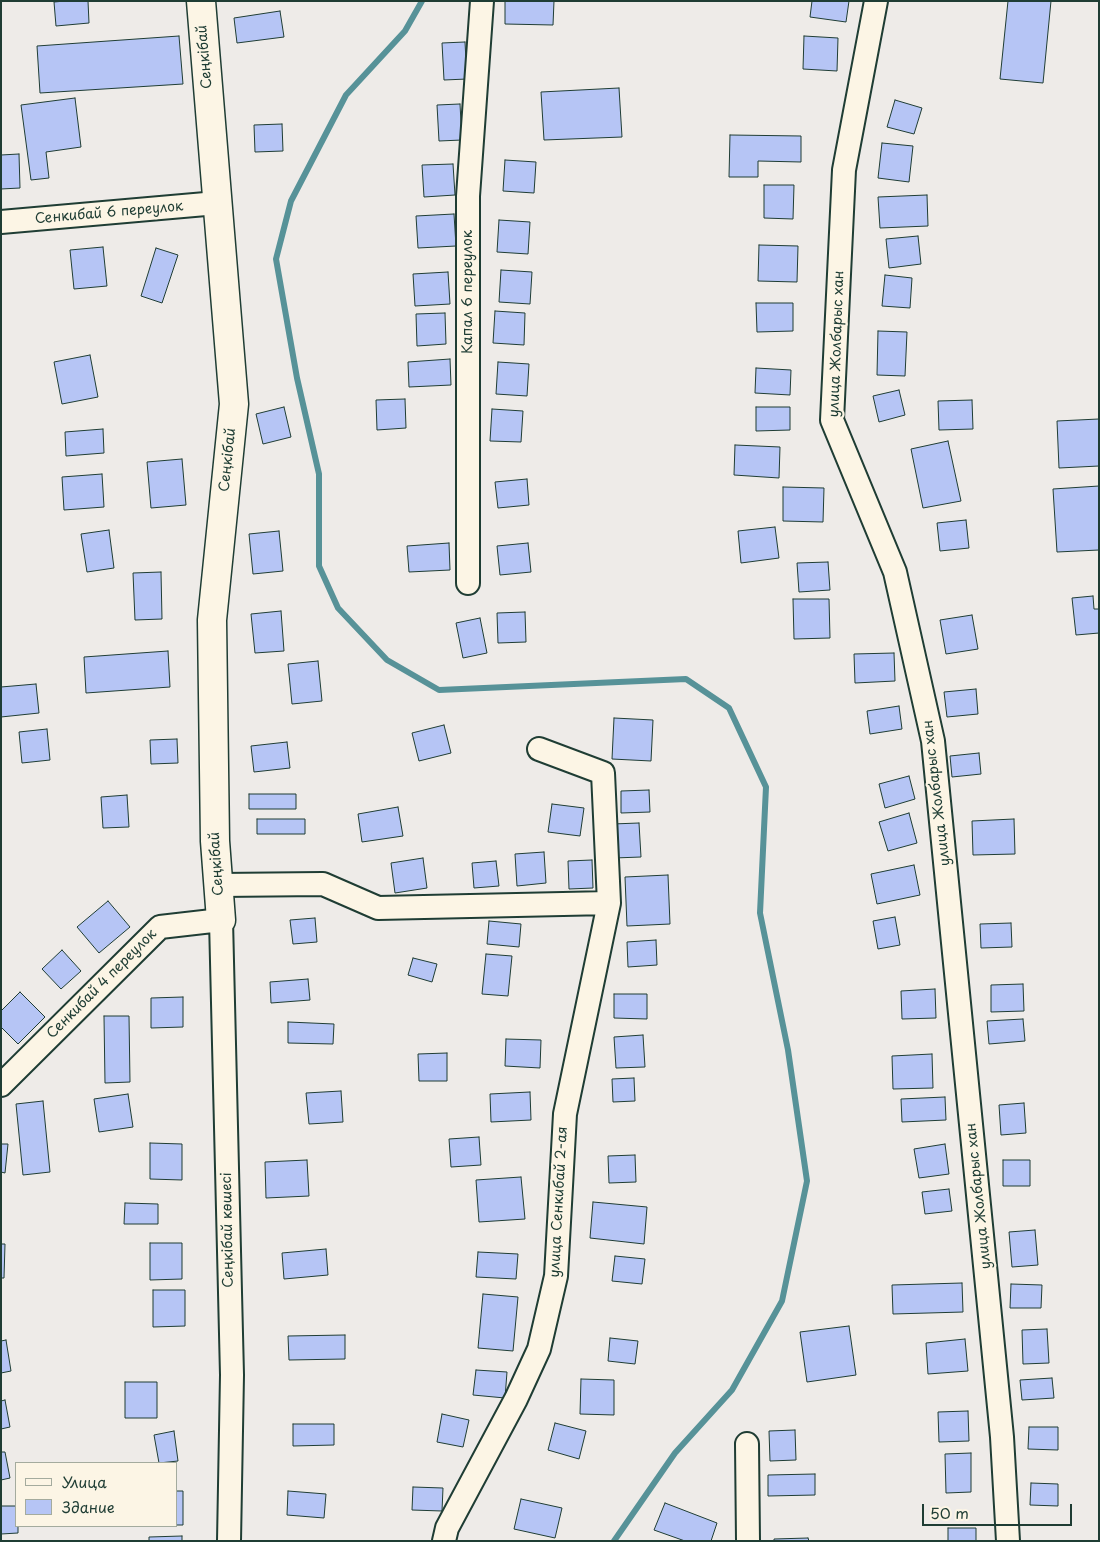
<!DOCTYPE html>
<meta charset="utf-8">
<style>
body{margin:0}
#map{position:relative;width:1100px;height:1542px;overflow:hidden;background:#eeebe8;font-family:"Playpen Sans",sans-serif}
canvas{display:block}
.frame{position:absolute;inset:0;border:2px solid #1f3d34;pointer-events:none}
.legend{position:absolute;left:15px;top:1462px;width:162px;height:65px;box-sizing:border-box;background:#fcf5e5;border:1px solid #a4ab9e;margin:0;padding:6px 9px;list-style:none;font-size:15px;color:#1f3d34}
.legend li{display:flex;align-items:center;gap:10px;height:25px}
.legend b{width:25px;border:1px solid #a4ab9e}
.scale{position:absolute;left:922px;top:1504px;width:150px;height:22px;box-sizing:border-box;border:2px solid #1f3d34;border-top:0;padding-left:6px;font-size:15px;line-height:18px;white-space:nowrap;color:#1f3d34;-webkit-text-stroke:4px #fcf5e5;paint-order:stroke}
</style>
<div id="map">
<canvas width="1100" height="1542"></canvas>
<div class="frame"></div>
<ul class="legend">
<li><b style="height:6px;background:#fcf5e5"></b>Улица</li>
<li><b style="height:14px;background:#b6c5f5"></b>Здание</li>
</ul>
<div class="scale">50 m</div>
</div>
<script>
const context = document.querySelector('canvas').getContext('2d');
context.lineJoin = 'round';
const shape = rows => new Path2D(rows.map(r => 'M' + r).join(''));
function trace(path, color, width, dash) { context.strokeStyle = color; context.lineWidth = width; context.lineCap = dash ? 'butt' : 'round'; context.setLineDash(dash || []); context.stroke(path); }
function fill(path, color) { context.fillStyle = color; context.fill(path, 'evenodd'); }
function label(font, color, halo, rows, align = 'center') {
  context.font = font + ' "Playpen Sans",sans-serif'; context.lineWidth = 4.5; context.setLineDash([]); context.textBaseline = 'middle'; context.strokeStyle = halo; context.fillStyle = color; for (const [text, x, y, turn = 0] of rows) {
    context.save(); context.translate(x, y); context.rotate((+turn || 0) * Math.PI / 180); context.textAlign = isNaN(turn) ? turn : align; if (halo) context.strokeText(text, 0, 0); context.fillText(text, 0, 0); context.restore();
  }
}
trace(shape([
 [422,1,405,31,346,95,291,201,276,259,297,378,319,474,319,566,338,608,387,660,439,690,686,679,729,708,766,787,760,913,788,1050,807,1181,782,1301,732,1390,675,1453,614,1541]
]), '#579298', 6);
const building = shape([
 [65,1,88,1,89,23,56,26,54,2,65,1],
 [505,1,554,1,553,25,505,24,505,1],
 [812,1,849,1,846,22,810,17,812,1],
 [1008,1,1051,1,1043,83,1000,79,1008,1],
 [280,11,284,37,237,43,234,18,280,11],
 [179,36,183,84,40,93,37,46,179,36],
 [804,36,838,38,837,71,803,69,804,36],
 [465,42,467,79,444,80,442,43,465,42],
 [619,88,622,137,544,140,541,92,619,88],
 [75,98,81,147,46,152,49,178,31,180,21,105,75,98],
 [895,100,922,108,914,134,887,127,895,100],
 [460,104,462,140,439,141,437,105,460,104],
 [282,124,283,151,255,152,254,125,282,124],
 [730,135,801,136,801,162,758,161,758,177,729,177,730,135],
 [882,143,913,146,909,182,878,178,882,143],
 [19,154,20,188,1,189,1,155,19,154],
 [505,160,536,162,534,193,503,191,505,160],
 [453,164,455,195,424,197,422,165,453,164],
 [764,185,794,185,793,219,764,218,764,185],
 [927,195,928,226,880,228,878,197,927,195],
 [454,214,456,246,418,248,416,216,454,214],
 [499,220,530,222,528,254,497,252,499,220],
 [918,236,921,264,889,268,886,239,918,236],
 [759,245,798,246,797,282,758,281,759,245],
 [103,247,107,286,74,289,70,250,103,247],
 [156,248,178,255,162,303,141,296,156,248],
 [501,270,532,272,530,304,499,302,501,270],
 [448,272,450,304,415,306,413,274,448,272],
 [885,275,912,278,910,308,882,306,885,275],
 [756,303,793,303,793,331,757,332,756,303],
 [495,311,525,313,524,345,493,343,495,311],
 [445,313,446,344,417,346,416,314,445,313],
 [878,331,907,332,905,376,877,375,878,331],
 [90,355,98,397,62,404,54,362,90,355],
 [450,359,451,385,409,387,408,362,450,359],
 [498,362,529,364,527,396,496,394,498,362],
 [756,368,791,370,790,395,755,393,756,368],
 [899,390,905,415,879,422,873,396,899,390],
 [405,399,406,428,377,430,376,400,405,399],
 [972,400,973,429,939,430,938,401,972,400],
 [284,407,291,437,263,444,256,414,284,407],
 [756,407,790,407,790,430,756,431,756,407],
 [492,409,523,411,521,442,490,441,492,409],
 [1099,419,1099,466,1059,468,1057,421,1099,419],
 [103,429,104,453,66,456,65,432,103,429],
 [948,441,961,501,923,508,911,449,948,441],
 [735,445,780,447,779,478,734,475,735,445],
 [182,459,186,505,151,508,147,462,182,459],
 [102,474,104,507,64,510,62,477,102,474],
 [527,479,529,505,498,508,495,482,527,479],
 [1099,486,1099,550,1057,552,1053,489,1099,486],
 [783,487,824,488,823,522,783,521,783,487],
 [966,520,969,548,940,551,937,523,966,520],
 [775,527,779,558,741,563,738,531,775,527],
 [109,530,114,568,87,572,81,534,109,530],
 [279,531,283,571,253,574,249,534,279,531],
 [449,543,450,570,409,572,407,546,449,543],
 [528,543,531,572,500,575,497,546,528,543],
 [828,562,830,590,799,592,797,563,828,562],
 [161,572,162,619,135,620,133,573,161,572],
 [1093,596,1094,609,1099,609,1099,633,1076,635,1072,598,1093,596],
 [793,599,829,599,830,638,794,639,793,599],
 [281,611,284,651,255,653,251,614,281,611],
 [525,612,526,642,498,643,497,613,525,612],
 [972,615,978,649,946,654,940,620,972,615],
 [480,618,487,653,463,658,456,623,480,618],
 [168,651,170,687,86,693,84,657,168,651],
 [894,653,895,681,855,683,854,654,894,653],
 [318,661,322,701,292,704,288,664,318,661],
 [36,684,39,713,1,717,1,687,36,684],
 [976,689,978,714,947,717,944,692,976,689],
 [899,706,902,729,870,734,867,711,899,706],
 [614,718,653,720,651,761,612,759,614,718],
 [444,725,451,753,419,761,412,733,444,725],
 [47,729,50,760,22,763,19,732,47,729],
 [177,739,178,763,151,764,150,740,177,739],
 [287,742,290,768,254,772,251,746,287,742],
 [979,753,981,774,952,777,950,756,979,753],
 [909,776,915,799,885,808,879,784,909,776],
 [649,790,650,812,621,813,621,791,649,790],
 [249,794,296,794,296,809,249,809,249,794],
 [127,795,129,827,103,828,101,797,127,795],
 [552,804,584,808,580,836,548,832,552,804],
 [398,807,403,836,362,842,358,814,398,807],
 [909,813,917,843,888,851,879,822,909,813],
 [257,819,305,819,305,834,257,834,257,819],
 [1014,819,1015,854,973,855,972,821,1014,819],
 [639,823,641,857,614,858,612,824,639,823],
 [544,852,546,883,517,886,515,854,544,852],
 [423,858,427,888,395,893,391,863,423,858],
 [592,860,593,888,569,889,568,861,592,860],
 [496,861,499,886,474,888,472,863,496,861],
 [914,865,920,895,877,904,871,874,914,865],
 [668,875,670,924,627,926,625,877,668,875],
 [108,901,130,927,99,953,77,927,108,901],
 [895,917,900,945,878,949,873,921,895,917],
 [315,918,317,942,293,944,290,920,315,918],
 [489,921,521,924,519,947,487,944,489,921],
 [1011,923,1012,947,981,948,980,924,1011,923],
 [656,940,657,965,628,967,627,942,656,940],
 [62,950,81,971,61,989,42,969,62,950],
 [486,954,512,956,508,996,482,994,486,954],
 [413,958,437,964,432,982,408,975,413,958],
 [308,979,310,1000,271,1003,270,982,308,979],
 [1023,984,1024,1011,991,1012,991,985,1023,984],
 [935,989,936,1018,902,1019,901,991,935,989],
 [20,992,45,1017,18,1044,1,1027,1,1011,20,992],
 [614,994,647,994,647,1019,614,1018,614,994],
 [183,997,183,1027,151,1028,151,998,183,997],
 [104,1016,129,1016,130,1082,105,1083,104,1016],
 [1023,1019,1025,1041,989,1044,987,1021,1023,1019],
 [288,1022,334,1024,333,1044,288,1043,288,1022],
 [643,1035,645,1067,616,1068,614,1037,643,1035],
 [506,1039,541,1040,540,1068,505,1066,506,1039],
 [447,1053,447,1081,419,1081,418,1054,447,1053],
 [932,1054,933,1088,893,1089,892,1056,932,1054],
 [634,1078,635,1101,613,1102,612,1079,634,1078],
 [341,1091,343,1122,309,1124,306,1093,341,1091],
 [530,1092,531,1120,491,1122,490,1094,530,1092],
 [128,1094,133,1127,99,1132,94,1099,128,1094],
 [945,1097,946,1120,902,1122,901,1099,945,1097],
 [43,1101,50,1172,23,1175,16,1104,43,1101],
 [1024,1103,1026,1133,1001,1135,999,1105,1024,1103],
 [479,1137,481,1165,451,1167,449,1139,479,1137],
 [150,1143,182,1144,182,1180,150,1179,150,1143],
 [1,1144,8,1144,5,1173,1,1172,1,1144],
 [945,1144,949,1174,919,1178,914,1149,945,1144],
 [635,1155,636,1182,609,1183,608,1156,635,1155],
 [307,1160,309,1196,266,1198,265,1162,307,1160],
 [1003,1160,1030,1160,1030,1186,1003,1186,1003,1160],
 [521,1177,525,1219,479,1222,476,1180,521,1177],
 [949,1189,952,1211,925,1214,922,1192,949,1189],
 [593,1202,647,1207,644,1244,590,1238,593,1202],
 [125,1203,158,1204,158,1224,124,1224,125,1203],
 [1035,1230,1038,1265,1012,1267,1009,1232,1035,1230],
 [150,1243,182,1243,182,1279,150,1280,150,1243],
 [1,1244,5,1244,4,1278,1,1278,1,1244],
 [326,1249,328,1275,284,1279,282,1253,326,1249],
 [478,1252,518,1254,516,1279,476,1277,478,1252],
 [615,1256,645,1259,642,1284,612,1281,615,1256],
 [962,1283,963,1312,893,1314,892,1285,962,1283],
 [1011,1284,1042,1285,1041,1308,1010,1308,1011,1284],
 [153,1290,185,1290,185,1326,153,1327,153,1290],
 [483,1294,518,1297,513,1351,478,1348,483,1294],
 [849,1326,856,1375,807,1382,800,1332,849,1326],
 [1047,1329,1049,1363,1023,1364,1022,1330,1047,1329],
 [345,1335,345,1359,289,1360,288,1336,345,1335],
 [610,1338,638,1341,635,1364,608,1361,610,1338],
 [965,1339,968,1371,928,1374,926,1343,965,1339],
 [6,1340,11,1371,1,1373,1,1341,6,1340],
 [476,1370,507,1372,505,1398,473,1395,476,1370],
 [1052,1378,1054,1398,1022,1400,1020,1380,1052,1378],
 [581,1379,614,1380,614,1415,580,1414,581,1379],
 [125,1382,157,1382,157,1418,125,1418,125,1382],
 [5,1400,10,1427,1,1429,1,1401,5,1400],
 [968,1411,969,1441,939,1442,938,1412,968,1411],
 [442,1414,469,1420,463,1447,437,1442,442,1414],
 [555,1423,586,1431,579,1459,548,1450,555,1423],
 [293,1424,334,1424,334,1445,293,1446,293,1424],
 [1029,1427,1058,1427,1058,1450,1028,1449,1029,1427],
 [795,1430,796,1460,770,1461,769,1431,795,1430],
 [174,1431,178,1461,159,1463,154,1435,174,1431],
 [1,1452,5,1452,10,1478,1,1480,1,1452],
 [971,1453,971,1492,946,1493,945,1454,971,1453],
 [815,1474,815,1495,768,1496,768,1475,815,1474],
 [1031,1483,1058,1484,1058,1506,1030,1505,1031,1483],
 [413,1487,443,1488,442,1511,412,1510,413,1487],
 [176,1491,183,1491,183,1525,176,1525,176,1491],
 [288,1491,326,1494,324,1518,287,1515,288,1491],
 [521,1499,562,1508,555,1538,514,1529,521,1499],
 [665,1503,717,1523,711,1541,685,1541,654,1530,665,1503],
 [1,1506,16,1506,16,1526,18,1526,18,1533,1,1534,1,1506],
 [948,1528,976,1528,976,1541,948,1541,948,1528],
 [182,1536,182,1541,149,1541,149,1537,182,1536],
 [808,1538,809,1541,774,1541,774,1539,808,1538]
]);
fill(building, '#b6c5f5');
trace(building, '#1f3d34', 1);
const street = shape([
 [876,1,844,170,832,420,895,572,933,741,1002,1437,1008,1541],
 [1,222,217,203],
 [468,583,468,196,482,1],
 [219,885,323,884,378,908,609,903],
 [1,1085,160,927,221,920,232,1375,229,1541],
 [747,1444,748,1541],
 [444,1541,447,1528,516,1399,539,1349,556,1276,565,1114,609,903,603,773,539,749]
]);
const secondary = shape([
 [201,1,234,404,212,620,215,841,221,920]
]);
trace(street, '#1f3d34', 26);
trace(secondary, '#1f3d34', 31);
trace(street, '#fcf5e5', 22);
trace(secondary, '#fcf5e5', 28);
label('14px', '#1f3d34', '#fcf5e5', [
 ["Сеңкібай",205,57,-95],
 ["Сенкибай 6 переулок",109,213,-5],
 ["Капал 6 переулок",468,292,-90],
 ["улица Жолбарыс хан",837,344,-88],
 ["Сеңкібай",228,460,-84],
 ["улица Жолбарыс хан",937,793,-97],
 ["Сеңкібай",217,864,-94],
 ["Сенкибай 4 переулок",102,984,-45],
 ["улица Жолбарыс хан",979,1196,-96],
 ["улица Сенкибай 2-ая",559,1202,-87],
 ["Сеңкібай көшесі",228,1230,-91]
]);
</script>
